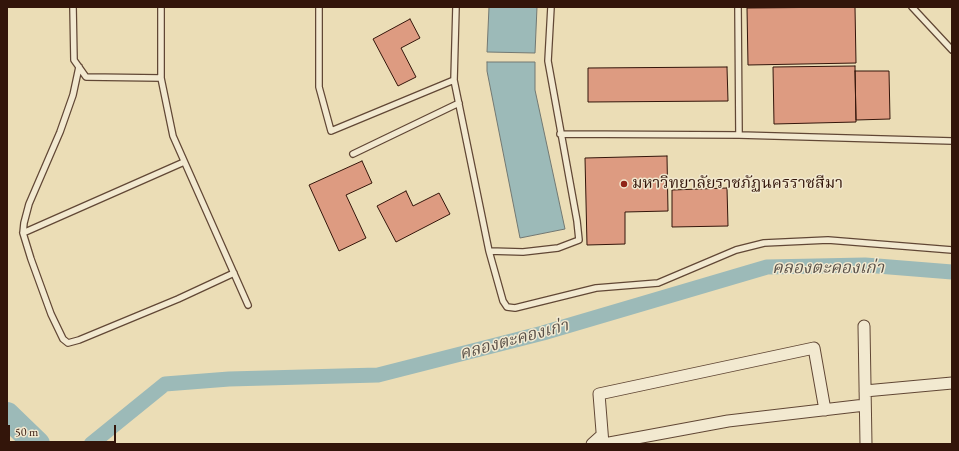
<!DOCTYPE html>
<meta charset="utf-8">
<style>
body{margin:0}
#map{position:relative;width:959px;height:451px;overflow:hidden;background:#ebddb6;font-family:"EB Garamond",serif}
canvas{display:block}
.frame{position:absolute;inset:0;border:8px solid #33150a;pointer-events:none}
.scale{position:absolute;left:8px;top:425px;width:108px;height:18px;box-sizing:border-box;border:2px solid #33150a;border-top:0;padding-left:5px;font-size:12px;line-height:14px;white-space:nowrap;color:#33150a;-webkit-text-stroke:3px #f2e9d0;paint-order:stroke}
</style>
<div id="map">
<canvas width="959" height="451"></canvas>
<div class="frame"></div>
<div class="scale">50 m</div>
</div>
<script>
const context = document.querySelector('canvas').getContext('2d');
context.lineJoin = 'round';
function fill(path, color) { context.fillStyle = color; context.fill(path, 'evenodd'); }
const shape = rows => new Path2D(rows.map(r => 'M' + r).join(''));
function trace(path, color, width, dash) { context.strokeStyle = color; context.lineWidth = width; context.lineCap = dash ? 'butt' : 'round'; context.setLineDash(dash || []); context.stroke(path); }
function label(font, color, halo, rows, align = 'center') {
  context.font = font + ' "EB Garamond","Noto Serif Thai",serif'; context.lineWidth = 3; context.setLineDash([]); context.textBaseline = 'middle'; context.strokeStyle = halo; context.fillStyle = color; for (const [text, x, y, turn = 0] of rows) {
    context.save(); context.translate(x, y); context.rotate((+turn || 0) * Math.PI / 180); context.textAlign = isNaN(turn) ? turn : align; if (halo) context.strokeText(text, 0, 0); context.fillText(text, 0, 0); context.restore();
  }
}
const water = shape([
 [489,7,537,7,535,53,487,52,489,7],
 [487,62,535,62,535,90,565,229,520,238,487,71,487,62]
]);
fill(water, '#9cbab8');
trace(water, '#727872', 1);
trace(shape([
 [91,444,165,384,229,379,378,375,543,333,767,267,865,265,952,272]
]), '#9cbab8', 15);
trace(shape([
 [7,415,37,444]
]), '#9cbab8', 26);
const building = shape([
 [855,7,856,63,748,65,747,8,855,7],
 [410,19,420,38,401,48,416,77,398,86,373,39,410,19],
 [855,66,856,122,774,124,773,67,855,66],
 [727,67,728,101,588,102,588,68,727,67],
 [855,71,889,71,890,119,856,120,855,71],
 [667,156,668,211,625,212,625,244,587,245,585,158,667,156],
 [362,161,372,183,346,195,366,238,339,251,309,185,362,161],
 [727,188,728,226,672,227,672,190,727,188],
 [406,191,413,206,439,193,450,214,396,242,377,206,406,191]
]);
fill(building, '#dd9b81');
trace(building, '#33150a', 1);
const lane = shape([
 [73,7,74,60,86,77,161,78,161,7],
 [319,7,319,87,331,131,454,80],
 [456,7,454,80,489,251,523,252,558,248,579,240,577,221,548,61,551,7],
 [738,7,739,135],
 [912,7,952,50],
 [79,67,73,95,60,132,29,204,24,223,23,233,31,259,51,314,63,339,68,343,79,340,178,299,234,273],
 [161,78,173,136,248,305],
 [560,134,739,135,952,141],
 [353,154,459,103],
 [23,233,184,162],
 [489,251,503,301,507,307,515,308,596,288,658,283,736,250,764,243,828,240,952,250]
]);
const street = shape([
 [864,326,866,444],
 [865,391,952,383],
 [592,444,602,435],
 [603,444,599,394,814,348,825,410],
 [604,444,728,421,865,405]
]);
trace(lane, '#614735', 8);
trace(street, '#614735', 13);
trace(lane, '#f2e9d0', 5.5);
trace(street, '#f2e9d0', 11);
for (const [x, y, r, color] of [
 [624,184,4,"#8f2418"]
]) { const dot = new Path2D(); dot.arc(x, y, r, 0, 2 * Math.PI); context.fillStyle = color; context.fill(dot); trace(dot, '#f2e9d0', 1.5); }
label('16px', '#33150a', '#f2e9d0', [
 ["มหาวิทยาลัยราชภัฏนครราชสีมา",632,184]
], 'left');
label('italic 17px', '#584f47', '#f2e9d0', [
 ["คลองตะคองเก่า",828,268],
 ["คลองตะคองเก่า",514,340,-15]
]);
</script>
